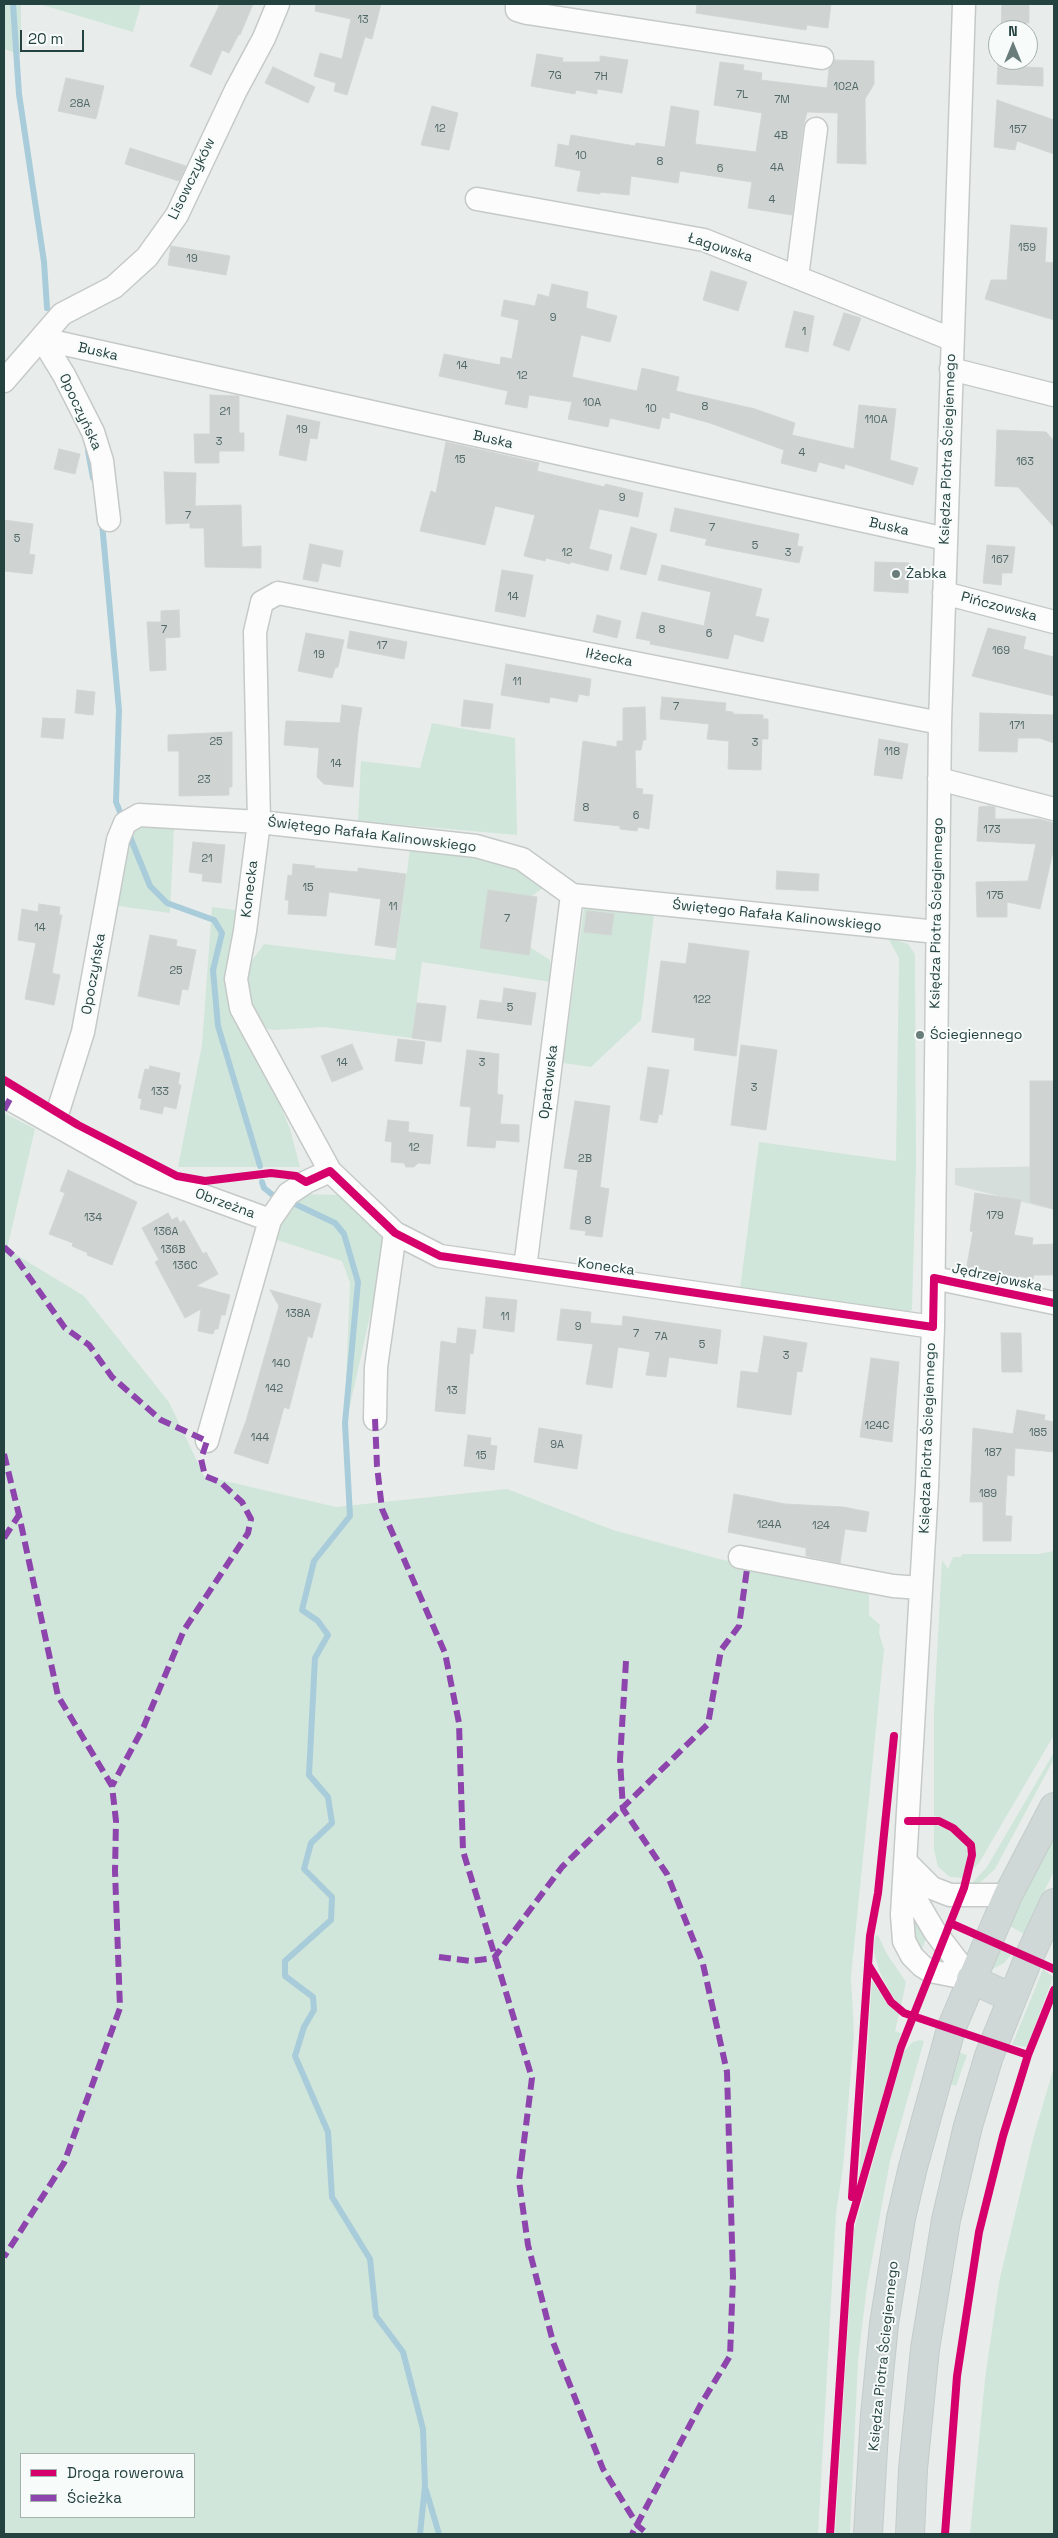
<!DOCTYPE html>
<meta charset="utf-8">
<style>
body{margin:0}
#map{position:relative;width:1058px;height:2538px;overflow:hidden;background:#e8edeb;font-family:"Space Grotesk",sans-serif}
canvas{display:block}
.frame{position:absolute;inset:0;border:5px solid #24423f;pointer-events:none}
.legend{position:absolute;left:20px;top:2453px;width:175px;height:65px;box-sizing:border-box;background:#f7fbfa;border:1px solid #a3b1af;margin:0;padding:6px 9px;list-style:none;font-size:15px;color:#24423f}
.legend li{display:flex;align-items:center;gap:10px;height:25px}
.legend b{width:25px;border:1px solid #a3b1af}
.north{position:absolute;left:988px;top:20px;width:50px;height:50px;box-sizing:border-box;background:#f7fbfa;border:1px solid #a3b1af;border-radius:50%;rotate:0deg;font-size:14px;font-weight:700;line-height:20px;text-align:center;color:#24423f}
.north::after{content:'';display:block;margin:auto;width:18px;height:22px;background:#697e7b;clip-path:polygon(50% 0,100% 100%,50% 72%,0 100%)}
.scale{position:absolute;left:20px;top:30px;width:64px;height:22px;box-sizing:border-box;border:2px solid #24423f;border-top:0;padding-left:6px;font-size:15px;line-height:18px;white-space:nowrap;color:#24423f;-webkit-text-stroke:4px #f7fbfa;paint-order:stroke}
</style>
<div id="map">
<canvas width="1058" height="2538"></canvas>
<div class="frame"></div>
<ul class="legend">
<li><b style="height:6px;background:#d6006c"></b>Droga rowerowa</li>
<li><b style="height:6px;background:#8e44ad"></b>Ścieżka</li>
</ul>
<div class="north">N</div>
<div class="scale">20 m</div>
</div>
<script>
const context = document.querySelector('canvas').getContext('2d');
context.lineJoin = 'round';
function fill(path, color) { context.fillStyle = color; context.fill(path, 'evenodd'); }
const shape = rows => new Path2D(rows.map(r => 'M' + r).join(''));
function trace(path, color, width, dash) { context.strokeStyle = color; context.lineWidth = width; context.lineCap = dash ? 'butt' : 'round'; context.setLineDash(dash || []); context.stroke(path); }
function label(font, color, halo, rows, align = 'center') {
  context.font = font + ' "Space Grotesk",sans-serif'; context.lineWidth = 4; context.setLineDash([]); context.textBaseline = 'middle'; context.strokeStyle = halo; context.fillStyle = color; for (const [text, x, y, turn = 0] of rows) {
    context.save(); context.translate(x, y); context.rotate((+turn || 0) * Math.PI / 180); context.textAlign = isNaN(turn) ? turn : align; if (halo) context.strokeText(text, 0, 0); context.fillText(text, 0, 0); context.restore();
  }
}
fill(shape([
 [1054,1166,1054,1210,955,1185,955,1168]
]), '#d6dedc');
fill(shape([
 [4,4,21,4,21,55,4,49],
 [39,4,141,4,133,32],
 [432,723,515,738,517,835,358,821,361,761,420,768],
 [140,825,174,828,170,913,118,906,122,848],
 [410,849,512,864,543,888,521,904,519,940,550,960,551,982,422,962,412,1038,325,1027,274,1030,258,1027,246,998,245,970,264,944,395,960],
 [212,907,235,910,235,996,290,1129,300,1167,178,1167,202,1045],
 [584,908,654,914,641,1020,591,1067,563,1063],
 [888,938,908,944,915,954,916,1166,912,1310,901,1314,740,1289,759,1142,896,1161,899,958],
 [4,1113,35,1129,7,1249,84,1296,169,1402,204,1476,336,1507,507,1489,613,1530,719,1559,869,1587,869,1615,880,1625,879,1633,884,1649,851,1977,854,2035,843,2167,836,2214,818,2534,4,2534],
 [21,2454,194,2454,194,2517,21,2517],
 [307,1194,339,1195,387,1240,344,1432,350,1283,342,1261,274,1239,287,1205],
 [1054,1551,1054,1735,979,1863,973,1869,976,1856,970,1838,947,1820,934,1816,934,1711,942,1560,948,1569,953,1557,960,1557,963,1554,1038,1554],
 [1054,1752,1054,1759,995,1869,981,1882,969,1886,987,1867],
 [934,1824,952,1832,966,1846,968,1857,963,1878,950,1877,938,1867,934,1850],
 [1054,1832,1054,1871,1024,1934,1008,1925],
 [907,1901,927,1936,922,1949,913,1933],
 [878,1935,887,1954,906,1982,901,2006,891,1995,879,1970,874,1952,875,1936],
 [998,1948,1013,1953,1004,1963,991,1970],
 [1043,1969,1053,1977,1027,2047,1012,2045],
 [872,1980,888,2005,899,2014,895,2031,901,2033,859,2177],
 [920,2040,924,2041,890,2161,867,2286,858,2361,850,2534,835,2534,854,2230,904,2051,913,2042],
 [958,2052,967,2055,956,2086,948,2083],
 [1054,2067,1054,2534,970,2534,985,2379,999,2282,1034,2135]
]), '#d1e6da');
trace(shape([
 [13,4,19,94,44,262,47,308],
 [88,451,93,478],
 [102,523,119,710,116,802,120,812],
 [128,832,150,886,167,903,214,920,222,933,213,970,218,1026,260,1166],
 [262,1182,264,1188,274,1196],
 [293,1203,335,1223,344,1234,358,1282,345,1423,350,1516,314,1561,302,1610,318,1621,328,1635,315,1658,309,1775,328,1797,332,1823,311,1843,304,1869,332,1897,331,1920,285,1961,285,1976,313,1997,314,2010,304,2027,295,2056,328,2132,332,2197,370,2259,376,2316,403,2352,423,2429,425,2486,420,2534],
 [426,2490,439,2534]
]), '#a9ccdb', 6);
const building = shape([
 [220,4,253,4,240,35,239,34,229,53,222,50,211,75,190,66,220,4],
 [316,4,381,4,372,39,365,37,347,95,334,91,336,83,314,76,320,53,342,59,351,19,315,11,316,4],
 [697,4,831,4,828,28,807,25,806,30,696,13,697,4],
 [1002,4,1029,4,1029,23,1025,23,1025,28,1018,30,1001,30,1002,4],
 [537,54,563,58,562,62,600,62,600,56,628,60,622,93,597,89,597,94,576,90,575,94,531,86,537,54],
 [835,60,874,61,874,84,865,99,866,164,837,163,838,113,807,112,803,127,792,215,748,208,752,182,680,171,678,183,631,176,629,195,600,192,600,194,577,191,581,171,555,166,558,144,569,146,571,135,635,146,636,143,665,147,671,106,699,111,695,144,756,152,762,113,714,105,720,62,744,65,743,70,762,73,761,80,827,88,829,69,835,60],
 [998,65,1043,68,1043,86,997,84,998,65],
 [273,67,315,87,308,103,265,83,273,67],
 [66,78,104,86,96,119,58,111,66,78],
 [997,100,1054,120,1054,154,1017,141,1015,150,994,147,997,100],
 [432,106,458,113,449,150,421,145,432,106],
 [130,148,186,166,179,181,125,164,130,148],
 [1011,225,1047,228,1045,262,1054,263,1054,320,985,299,991,280,1007,280,1011,225],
 [171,246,230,256,226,275,168,265,171,246],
 [711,271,747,282,738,311,703,300,711,271],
 [552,284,588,292,586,308,617,316,610,342,581,335,572,377,637,391,642,368,679,377,676,391,755,409,795,423,792,435,854,449,859,405,896,409,890,460,918,468,913,485,845,464,844,469,819,462,816,472,781,463,784,450,710,423,670,412,669,419,662,417,659,429,610,418,608,427,568,419,572,402,529,395,527,408,505,404,508,391,439,376,444,354,500,365,501,357,512,359,519,320,501,316,504,300,535,306,538,294,549,297,552,284],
 [794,311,814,316,808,352,785,347,794,311],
 [844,313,861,318,849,351,833,345,844,313],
 [210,395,239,396,239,433,244,433,244,451,219,451,219,463,195,463,194,434,210,434,210,395],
 [287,415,320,422,317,439,310,438,306,461,279,455,287,415],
 [997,430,1046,432,1054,441,1054,527,1018,487,995,486,997,430],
 [446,442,539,463,537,471,605,487,605,484,643,493,638,517,599,509,589,549,612,555,608,571,571,562,570,564,546,558,545,561,524,556,535,515,495,506,485,545,420,531,431,491,436,493,446,442],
 [59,449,80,454,75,474,54,469,59,449],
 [164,472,196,473,195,506,241,505,242,547,261,546,261,568,205,567,204,528,190,528,190,523,166,524,164,472],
 [675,508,799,534,797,546,803,547,799,563,705,545,707,539,670,531,675,508],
 [4,520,33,524,29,554,35,555,32,574,4,571,4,520],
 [631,527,657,534,646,575,620,569,631,527],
 [310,544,343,551,340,567,322,563,318,582,303,579,310,544],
 [987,545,1015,547,1012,573,1002,573,1001,585,983,583,987,545],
 [875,562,909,563,908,593,874,591,875,562],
 [662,565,762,589,755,616,769,619,763,642,734,634,728,659,650,644,651,641,636,638,642,612,704,626,711,592,658,580,662,565],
 [502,570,533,575,525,617,495,611,502,570],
 [179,610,180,637,165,638,166,670,150,671,147,622,161,622,161,611,179,610],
 [597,615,621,621,617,638,593,632,597,615],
 [988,628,1026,637,1023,649,1054,657,1054,696,972,676,988,628],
 [350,631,407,642,404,659,347,648,350,631],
 [306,633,344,640,338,667,335,668,332,678,298,671,306,633],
 [506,664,591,679,589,696,579,694,577,702,550,697,549,703,501,695,506,664],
 [77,690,95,692,93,715,75,713,77,690],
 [662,697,726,703,725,711,733,712,733,714,763,715,763,719,768,719,768,739,762,739,761,770,728,769,729,741,707,739,709,724,660,719,662,697],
 [464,700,493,704,490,729,461,726,464,700],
 [342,705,362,708,358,731,353,787,324,784,317,777,319,748,284,745,286,721,340,723,342,705],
 [645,707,646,740,643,740,641,750,635,750,636,788,643,789,642,794,653,795,649,829,638,827,637,831,620,829,620,826,574,821,583,741,617,747,617,741,623,741,623,708,645,707],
 [980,713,1054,715,1054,743,1039,738,1018,738,1017,752,979,751,980,713],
 [43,718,65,719,63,739,41,737,43,718],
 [232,732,232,787,229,787,229,795,179,796,179,751,168,751,168,735,232,732],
 [879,739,908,744,902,779,874,775,879,739],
 [990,806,995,807,995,819,1039,819,1054,823,1054,847,1040,909,1007,902,1007,917,977,917,976,882,1028,881,1036,844,977,841,979,807,990,806],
 [193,842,225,845,221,883,202,881,203,874,189,872,193,842],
 [293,864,315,866,314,868,358,872,358,868,406,874,396,948,375,945,381,899,329,892,326,916,288,914,289,900,285,900,288,875,292,876,293,864],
 [777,871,819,874,818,891,776,889,777,871],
 [488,890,537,897,529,955,480,948,488,890],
 [39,904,60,907,59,915,62,915,52,973,60,975,54,1005,25,999,36,943,18,940,22,909,38,912,39,904],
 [587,911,614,914,611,935,584,932,587,911],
 [150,935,177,940,176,946,196,950,188,990,182,989,179,1005,138,996,150,935],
 [689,943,749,951,736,1056,694,1050,695,1038,652,1032,661,961,686,964,689,943],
 [504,988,536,993,531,1025,477,1018,480,1000,502,1003,504,988],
 [417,1003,446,1006,441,1042,412,1038,417,1003],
 [398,1039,425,1042,422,1064,395,1061,398,1039],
 [352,1044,363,1069,332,1082,321,1056,352,1044],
 [741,1045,777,1050,766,1130,731,1125,741,1045],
 [467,1050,499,1054,497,1094,503,1095,500,1124,519,1125,519,1142,496,1140,495,1148,467,1146,471,1107,460,1106,467,1050],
 [150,1066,180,1073,178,1084,181,1085,176,1109,164,1106,162,1114,140,1109,142,1099,138,1098,145,1069,149,1070,150,1066],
 [648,1067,669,1070,662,1115,659,1114,657,1123,640,1120,648,1067],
 [1030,1081,1054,1081,1054,1209,1030,1202,1030,1081],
 [575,1101,610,1106,600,1187,609,1189,602,1237,585,1235,586,1231,570,1229,578,1170,564,1168,575,1101],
 [388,1120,409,1122,408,1132,433,1135,430,1164,418,1163,414,1167,406,1167,404,1163,391,1162,392,1142,385,1141,388,1120],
 [68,1170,137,1202,112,1265,87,1255,88,1253,72,1246,73,1243,49,1234,65,1193,60,1191,68,1170],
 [975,1193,1021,1200,1014,1235,1033,1238,1032,1245,1054,1244,1054,1275,1034,1275,1033,1279,1019,1276,1018,1282,966,1271,973,1232,970,1231,975,1193],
 [168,1213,172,1220,177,1217,180,1223,184,1220,203,1254,206,1252,218,1274,196,1286,230,1295,225,1315,221,1315,218,1329,215,1329,213,1334,198,1331,201,1309,185,1318,155,1262,159,1260,142,1228,168,1213],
 [270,1290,321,1304,312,1338,308,1336,289,1409,284,1407,268,1464,234,1453,246,1421,279,1306,270,1290],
 [486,1297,517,1300,514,1332,483,1328,486,1297],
 [561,1309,591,1312,590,1323,622,1326,623,1316,721,1330,717,1364,669,1357,666,1377,646,1375,650,1352,618,1347,612,1388,586,1384,593,1344,557,1340,561,1309],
 [458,1328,476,1330,473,1354,470,1353,465,1414,435,1411,441,1341,456,1344,458,1328],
 [1001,1333,1021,1333,1022,1372,1002,1372,1001,1333],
 [764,1336,807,1343,802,1372,797,1371,791,1415,737,1407,741,1371,758,1373,764,1336],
 [871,1358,899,1362,892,1442,860,1437,871,1358],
 [1017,1410,1045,1415,1044,1420,1054,1422,1054,1452,1015,1448,1014,1476,1007,1475,1005,1516,1012,1516,1011,1541,983,1541,983,1502,970,1502,973,1428,1013,1434,1017,1410],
 [539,1428,582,1435,577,1469,534,1462,539,1428],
 [468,1435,491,1438,490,1445,497,1446,494,1470,464,1466,468,1435],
 [734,1494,785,1504,843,1507,869,1512,866,1532,845,1529,840,1563,806,1556,806,1548,728,1532,734,1494]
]);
fill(building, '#cfd4d3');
trace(building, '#d1d6d4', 1);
const minor = shape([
 [517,4,517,10,527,13,822,58],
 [964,4,940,723,933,1327,927,1487,902,1915,904,1941,912,1956,922,1966,930,1971,971,1979],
 [477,199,704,240,951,339],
 [797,277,816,129],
 [42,339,946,539],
 [42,339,64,375,93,432,102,461,109,520],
 [951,369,1054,395],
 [4,381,62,314,114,287,147,257,177,215,236,90,264,38,278,4],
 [944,593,1054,622],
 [939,779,1054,809],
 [4,1096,141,1173,270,1220,207,1441],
 [54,1124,83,1032,118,840,125,823,139,815,259,822,476,846,522,859,572,895,937,932],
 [270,1220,288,1194,306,1182,330,1171],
 [525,1268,572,895],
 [934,1278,1054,1303],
 [933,1327,440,1256,395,1233,330,1171,241,1008,236,979,245,931,259,822,255,632,262,602,278,593,940,723],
 [375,1419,376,1367,395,1233],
 [740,1557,893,1586,921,1588],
 [906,1862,932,1888,950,1895,1008,1895],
 [906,1883,935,1932,971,1979]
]);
const major = shape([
 [971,1979,1012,1998],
 [868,2534,875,2415,884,2324,901,2218,913,2167,951,2029,1008,1895,1054,1807],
 [910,2534,913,2469,925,2349,946,2220,968,2126,989,2056,1029,1957,1054,1903]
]);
trace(minor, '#c5cac9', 25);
trace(major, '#c3ccca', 30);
trace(minor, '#fcfcfc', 22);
trace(major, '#cfd7d7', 28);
trace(shape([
 [4,1110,10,1099],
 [4,1247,15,1257,65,1328,89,1345,112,1377,161,1420,207,1441,201,1459,205,1476,220,1482,242,1502,251,1519,248,1533,184,1630,144,1726,112,1786],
 [375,1419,377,1466,382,1509,445,1653,459,1723,463,1851,532,2078,519,2181,528,2245,553,2342,603,2469,638,2526,648,2534],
 [4,1454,19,1515,58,1696,112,1786,116,1821,115,1871,120,2008,64,2163,4,2257],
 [4,1538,19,1515],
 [626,1661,620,1760,623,1809,667,1874,703,1964,727,2072,733,2277,730,2356,701,2404,632,2534],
 [439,1957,471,1961,494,1958,562,1867,708,1724,721,1650,739,1626,747,1569]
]), '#8e44ad', 6, [12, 6]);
trace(shape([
 [4,1080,78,1125,177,1176,205,1181,271,1173,296,1176,306,1182,330,1171,395,1233,440,1256,933,1327,934,1278,1054,1303],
 [950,1923,1054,1969],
 [869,1966,891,2002,904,2013,1028,2055],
 [852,2197,870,1936,878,1893,894,1736],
 [830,2534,850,2224,901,2047,964,1888,972,1855,971,1845,953,1828,939,1821,908,1821],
 [945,2534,957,2376,979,2232,1003,2136,1028,2055,1054,1990]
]), '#d6006c', 8);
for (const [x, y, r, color] of [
 [896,574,5,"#697e7b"],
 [920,1035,5,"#697e7b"]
]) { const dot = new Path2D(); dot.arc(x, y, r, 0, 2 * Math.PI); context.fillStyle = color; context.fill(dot); trace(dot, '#f7fbfa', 2); }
label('11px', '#506765', null, [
 ["13",363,20],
 ["7G",555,76],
 ["7H",601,77],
 ["102A",846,87],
 ["7L",742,95],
 ["7M",782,100],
 ["28A",80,104],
 ["12",440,129],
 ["157",1018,130],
 ["4B",781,136],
 ["10",581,156],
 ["8",660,162],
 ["4A",777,168],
 ["6",720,169],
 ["4",772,200],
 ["159",1027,248],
 ["19",192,259],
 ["9",553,318],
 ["1",804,332],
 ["14",462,366],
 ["12",522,376],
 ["10A",592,403],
 ["8",705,407],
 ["10",651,409],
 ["21",225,412],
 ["110A",876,420],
 ["19",302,430],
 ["3",219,442],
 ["4",802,453],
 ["15",460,460],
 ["163",1025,462],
 ["9",622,498],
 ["7",188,516],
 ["7",712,528],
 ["5",17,539],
 ["5",755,546],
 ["12",567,553],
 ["3",788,553],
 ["167",1000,560],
 ["14",513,597],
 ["7",164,630],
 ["8",662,630],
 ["6",709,634],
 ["17",382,646],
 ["169",1001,651],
 ["19",319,655],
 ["11",517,682],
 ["7",676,707],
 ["171",1017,726],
 ["25",216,742],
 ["3",755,743],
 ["118",892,752],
 ["14",336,764],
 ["23",204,780],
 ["8",586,808],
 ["6",636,816],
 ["173",992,830],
 ["21",207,859],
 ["15",308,888],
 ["175",995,896],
 ["11",393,907],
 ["7",507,919],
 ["14",40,928],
 ["25",176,971],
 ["122",702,1000],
 ["5",510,1008],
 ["14",342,1063],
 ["3",482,1063],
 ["3",754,1088],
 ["133",160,1092],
 ["12",414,1148],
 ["2B",585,1159],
 ["179",995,1216],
 ["134",93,1218],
 ["8",588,1221],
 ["136A",166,1232],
 ["136B",173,1250],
 ["136C",185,1266],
 ["138A",298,1314],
 ["11",505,1317],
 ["9",578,1327],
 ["7",636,1334],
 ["7A",661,1337],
 ["5",702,1345],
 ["3",786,1356],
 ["140",281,1364],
 ["142",274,1389],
 ["13",452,1391],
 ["124C",877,1426],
 ["185",1038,1433],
 ["144",260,1438],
 ["9A",557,1445],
 ["187",993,1453],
 ["15",481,1456],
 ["189",988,1494],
 ["124A",769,1525],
 ["124",821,1526]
]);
label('14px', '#24423f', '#f7fbfa', [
 ["Lisowczyków",192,179,-64],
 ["Łagowska",720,248,18],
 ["Buska",98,352,13],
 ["Opoczyńska",80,412,65],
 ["Buska",493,440,13],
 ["Księdza Piotra Ściegiennego",948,449,-88],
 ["Buska",889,527,13],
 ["Pińczowska",999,607,15],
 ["Iłżecka",609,658,11],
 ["Świętego Rafała Kalinowskiego",372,835,7],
 ["Konecka",250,889,-83],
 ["Księdza Piotra Ściegiennego",937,913,-89],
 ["Świętego Rafała Kalinowskiego",777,916,6],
 ["Opoczyńska",94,974,-80],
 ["Opatowska",549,1082,-83],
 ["Obrzeżna",225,1204,20],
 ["Konecka",606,1267,8],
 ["Jędrzejowska",997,1278,12],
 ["Księdza Piotra Ściegiennego",928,1438,-88],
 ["Księdza Piotra Ściegiennego",884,2356,-84]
]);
label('14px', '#24423f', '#f7fbfa', [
 ["Żabka",906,574],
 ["Ściegiennego",930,1035]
], 'left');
</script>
